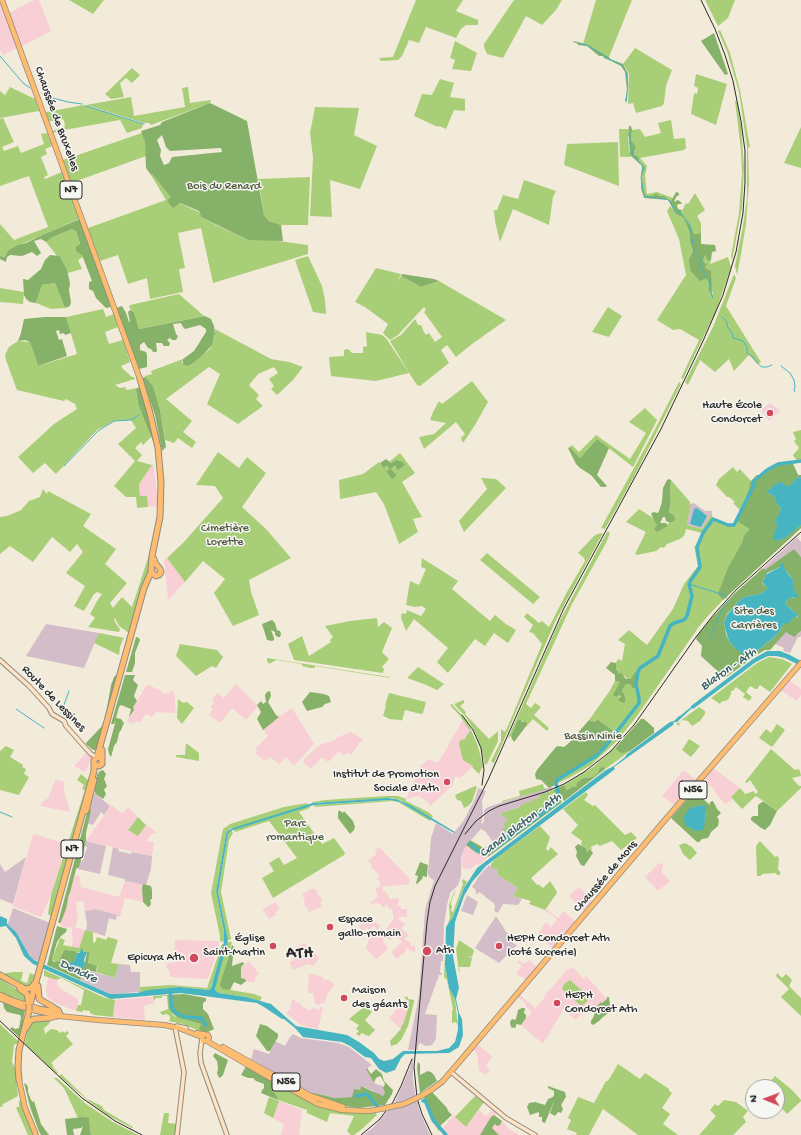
<!DOCTYPE html>
<meta charset="utf-8">
<style>
body{margin:0}
#map{position:relative;width:801px;height:1135px;overflow:hidden;background:#f3ebda;font-family:"Gochi Hand",sans-serif}
canvas{display:block}
.north{position:absolute;left:745px;top:1079px;width:40px;height:40px;box-sizing:border-box;background:#f6f6f2;border:1px solid #a5a5a2;border-radius:50%;rotate:271deg;font-size:11px;font-weight:700;line-height:16px;text-align:center;color:#2b2b2b}
.north::after{content:'';display:block;margin:auto;width:14px;height:18px;background:#d1495b;clip-path:polygon(50% 0,100% 100%,50% 72%,0 100%)}
</style>
<div id="map">
<canvas width="801" height="1135"></canvas>
<div class="north">N</div>
</div>
<script>
const context = document.querySelector('canvas').getContext('2d');
context.lineJoin = 'round';
function fill(path, color) { context.fillStyle = color; context.fill(path, 'evenodd'); }
const shape = rows => new Path2D(rows.map(r => 'M' + r).join(''));
function trace(path, color, width, dash) { context.strokeStyle = color; context.lineWidth = width; context.lineCap = dash ? 'butt' : 'round'; context.setLineDash(dash || []); context.stroke(path); }
function label(font, color, halo, rows, align = 'center') {
  context.font = font + ' "Gochi Hand",sans-serif'; context.lineWidth = 3; context.setLineDash([]); context.textBaseline = 'middle'; context.strokeStyle = halo; context.fillStyle = color; for (const [text, x, y, turn = 0] of rows) {
    context.save(); context.translate(x, y); context.rotate((+turn || 0) * Math.PI / 180); context.textAlign = isNaN(turn) ? turn : align; if (halo) context.strokeText(text, 0, 0); context.fillText(text, 0, 0); context.restore();
  }
}
fill(shape([
 [34,0,39,0,51,31,22,46,9,13],
 [0,2,17,48,3,55,0,50],
 [770,403,780,411,769,421,761,410],
 [152,465,154,465,158,506,148,507,147,497,140,496,139,484],
 [167,558,185,582,168,600,164,560],
 [788,681,790,681,801,689,801,695,797,701,780,690],
 [236,684,258,706,246,720,232,708,220,723,209,715,213,709,210,707,214,702,212,700,217,693,224,698],
 [149,685,161,691,163,694,170,693,170,690,174,692,176,713,156,712,152,717,146,714,140,723,136,721,134,724,127,721,133,707,146,686],
 [292,708,314,744,294,766,286,757,279,764,270,757,265,761,255,753,257,750,256,748,268,736,263,730,277,718],
 [463,720,470,731,473,766,460,778,455,776,453,785,430,806,428,802,418,796,406,799,421,765,429,759,438,763],
 [351,732,364,740,360,742,351,755,347,752,343,756,339,751,328,762,322,757,311,769,304,763,304,759,320,745,336,740,336,738],
 [86,753,90,755,92,759,85,772,74,766],
 [713,768,740,788,731,797,733,799,725,804,715,792,713,788,704,779],
 [683,771,685,771,697,781,675,806,662,796],
 [56,779,64,782,64,791,70,812,41,806,41,803,48,798],
 [111,805,122,813,128,807,138,817,128,829,138,836,146,825,156,832,155,834,152,834,146,841,154,842,152,856,86,841],
 [33,834,67,844,51,895,41,917,37,916,13,906],
 [466,845,475,852,479,854,485,853,488,857,479,865,476,864,470,870,466,868,465,869,461,866,463,852],
 [379,847,410,879,409,884,382,887,383,891,385,891,391,900,393,898,399,899,398,906,401,906,401,909,407,909,407,917,399,917,398,919,405,924,401,928,409,935,404,939,411,943,411,946,415,946,415,952,411,951,407,948,403,955,402,954,397,959,391,952,402,942,396,935,390,940,384,936,383,941,388,949,376,959,366,948,370,937,377,936,380,929,386,931,389,924,394,919,392,909,388,908,388,906,386,905,384,908,379,903,377,904,376,902,372,905,370,902,373,901,378,896,375,888,380,887,380,882,377,879,380,876,371,867,372,865,368,861,377,853,375,850],
 [663,863,663,867,661,871,670,881,658,891,645,877,658,864],
 [79,875,81,887,119,897,125,881,143,884,142,888,143,902,125,898,120,917,95,909,85,911,83,901,76,902,78,920,75,927,85,930,79,948,72,947,73,938,72,938,72,928,62,927,60,923,66,909,69,894,70,893,75,876],
 [579,887,594,902,585,912,569,896],
 [313,888,314,890,316,889,319,897,321,897,323,901,320,902,322,907,309,912,304,904,305,902,302,894],
 [276,902,280,909,275,912,276,915,269,919,262,909],
 [546,909,558,918,564,911,576,922,553,948,538,937,539,935,538,934,546,922,551,927,557,920,552,915,545,911],
 [368,916,372,922,373,921,380,925,378,931,374,926,369,930,367,928,362,931,359,926,362,924,360,921],
 [175,940,220,941,208,979,170,977,170,971,167,969,166,966,168,963,173,963,174,961],
 [305,943,319,958,314,966,308,964,293,970,289,962,294,960,288,951],
 [519,960,523,964,529,960,537,967,527,980,516,974,522,966,517,962],
 [249,961,259,974,255,977,255,982,245,982,244,979,241,978,241,967],
 [574,968,583,979,586,976,607,999,602,1004,601,1002,592,1011,587,1006,576,1020,563,1010,543,1044,521,1025,532,1012,526,1007,526,1004,518,997,520,995,535,1008,538,1006,545,997,544,996,568,969],
 [309,973,323,977,324,980,329,980,335,985,327,995,324,1004,321,1003,320,1005,315,1004,313,993,308,993],
 [48,977,57,980,57,985,64,991,78,999,78,1005,76,1011,57,1004,48,998,46,991],
 [146,997,153,997,154,1003,144,1006,145,1020,113,1017,115,1000],
 [295,999,296,1003,298,1002,303,1007,309,1010,314,1008,319,1010,320,1007,323,1008,318,1029,303,1026,286,1013,290,1009,292,1000],
 [399,1006,407,1012,403,1024,401,1027,401,1029,389,1018],
 [478,1045,492,1056,486,1066,490,1069,486,1075,479,1071,477,1053,473,1050],
 [279,1101,302,1110,299,1135,281,1135,284,1124,273,1118],
 [493,1109,496,1112,495,1116,505,1124,509,1129,519,1134,518,1135,446,1135,442,1130,443,1128,454,1115,466,1127,479,1110,486,1116]
]), '#f7cfd5');
fill(shape([
 [694,503,705,511,712,511,712,515,710,516,702,529,687,525,690,504],
 [797,537,801,542,801,557,794,549,765,571,763,568],
 [46,624,99,633,84,668,26,656],
 [801,631,801,636,800,637,798,637,790,653,783,651,784,648,775,644,786,632,797,635],
 [551,787,553,790,540,795,540,797,520,807,501,813,503,817,506,817,507,821,506,827,503,829,507,834,494,844,486,832,481,829,471,840,470,840,464,849,461,858,461,876,458,885,450,893,447,905,444,925,443,961,441,961,440,972,442,973,442,975,439,975,425,1014,437,1015,436,1039,432,1045,426,1046,420,1043,418,1046,418,1050,408,1050,419,995,425,910,434,880,430,878,428,874,431,838,436,823,453,834,464,820,475,799,478,788,486,791,482,801,483,815,481,825,484,821,484,810,488,807],
 [95,792,96,794,110,806,104,815,101,812,93,825,87,823,91,811,90,808],
 [86,841,106,846,100,874,78,869,80,861,83,860,87,847,84,846],
 [113,847,119,849,118,851,131,854,132,852,152,856,151,869,146,885,125,881,125,879,108,875],
 [26,857,13,904,0,899,0,864,5,872],
 [489,865,497,870,498,875,518,888,513,896,522,899,518,905,503,904,498,913,494,911,495,907,494,903,485,897,485,896,479,892,477,895,475,889,472,887,479,876],
 [467,895,478,902,473,915,461,911],
 [13,908,50,923,39,961,34,960,29,955,16,932,7,924,9,921],
 [95,909,117,915,116,920,109,918,105,936,86,930,87,925,85,911],
 [496,916,514,944,517,945,499,963,475,948],
 [119,964,130,965,131,972,140,972,140,992,110,994,80,980,86,970,115,978],
 [293,1034,301,1038,338,1043,349,1047,372,1065,366,1069,374,1083,379,1085,383,1086,385,1094,383,1096,379,1096,372,1090,361,1086,360,1090,352,1097,335,1098,305,1091,251,1059,254,1049,269,1054,275,1041,285,1046,290,1037],
 [413,1057,413,1080,415,1093,420,1112,430,1135,363,1135,374,1127,395,1102,410,1068]
]), '#d2bdc8');
fill(shape([
 [69,0,104,0,93,14],
 [416,0,463,0,456,11,478,20,478,25,466,25,461,29,456,38,426,27,419,43,409,40,402,56,398,60,381,61,379,58,393,57],
 [514,0,562,0,556,10,542,25,526,16,503,58,487,54,484,47,484,44],
 [596,0,632,0,609,57,589,45,583,44],
 [705,0,735,0,728,18,718,26],
 [720,30,730,53,740,90,750,147,748,148,749,182,746,224,741,254,737,275,735,266,743,226,747,198,747,147,739,92,727,51,718,31],
 [455,41,477,53,471,71,452,69,455,60,450,58],
 [635,48,672,70,666,86,664,103,662,106,636,113,633,103,628,104,629,74,623,64],
 [132,68,140,75,132,83,126,78,120,83,124,97,111,99,105,94],
 [696,74,727,84,716,125,691,114,694,93,697,94,698,88,694,86],
 [440,79,454,83,450,97,465,99,465,111,454,110,446,129,439,126,438,127,414,116,422,94,432,95],
 [10,87,35,99,39,111,0,118,0,91,5,95],
 [188,87,190,103,211,100,210,103,151,125,149,123,144,123,86,105,131,97,134,116,185,107,182,88],
 [735,101,737,102,741,125,744,167,742,207,732,261,731,256,739,213,742,173,741,150],
 [84,105,143,124,142,128,127,133,120,120,64,130,53,133,53,131,59,128,65,127,64,120,55,117,53,121,49,121,46,112],
 [315,107,359,108,354,135,377,146,360,189,330,180,332,217,310,216,313,157,310,133],
 [3,118,14,142,2,147,4,151,18,146,21,153,44,144,41,134,47,133,52,146,45,149,47,154,41,157,48,175,44,177,45,179,62,172,79,219,8,250,5,257,0,256,0,224,14,240,48,227,29,176,0,186,0,119],
 [671,120,674,139,685,138,686,149,684,149,684,150,640,158,647,166,645,176,647,194,657,192,673,198,671,201,664,196,645,196,642,179,644,169,641,163,635,156,634,151,636,148,635,145,631,140,632,130,640,129,645,137,661,133,658,123],
 [801,127,801,168,784,163],
 [619,129,629,129,628,131,629,150,631,157,620,157],
 [142,133,145,143,146,156,71,183,63,160],
 [618,142,619,186,564,165,567,144],
 [152,174,172,197,179,203,199,212,201,217,218,226,248,240,271,240,308,245,308,254,213,283,201,228,178,233,185,268,179,269,183,292,150,299,147,278,128,284,118,255,100,261,88,228,166,200,151,175],
 [310,177,308,225,281,225,269,221,264,215,258,179],
 [524,180,556,191,553,197,549,225,513,209,500,242,495,221,494,210,497,210,503,195,518,199],
 [695,193,705,210,697,216,701,223,701,233,694,234,691,226,681,213,686,203,688,204],
 [670,206,675,211,676,214,684,218,689,227,693,251,689,259,707,278,709,285,709,291,711,295,713,294,711,287,711,271,706,268,705,266,706,263,703,260,705,254,708,261,711,260,710,264,728,257,731,267,716,311,683,379,681,378,699,340,680,329,673,330,657,320,686,275,679,239,667,211],
 [72,229,76,231,80,245,83,257,78,260,82,269,68,273,60,256,57,256,46,242,53,237],
 [308,256,322,286,325,300,326,314,313,312,295,260],
 [376,268,401,274,397,282,401,276,421,287,439,281,506,320,472,344,456,357,447,345,441,350,449,363,420,386,417,385,411,376,390,341,401,335,415,319,418,325,421,325,424,332,426,335,429,333,435,342,442,337,424,312,426,310,424,307,398,335,390,340,383,333,388,324,365,307,355,302],
 [734,274,736,278,726,306,761,362,758,364,749,355,734,371,729,359,715,372,700,360,688,385,685,382,713,327],
 [55,283,65,308,51,309,36,303,42,285],
 [0,288,24,292,23,304,0,302],
 [179,294,204,316,139,329,134,312,131,310,129,307,130,305],
 [608,307,622,316,609,337,592,332],
 [103,309,106,317,114,314,118,327,105,332,109,344,123,340,130,362,121,366,122,368,132,377,134,377,135,379,115,385,120,388,125,387,127,390,137,388,136,392,138,404,152,436,143,445,141,442,135,448,142,455,137,461,152,465,139,484,140,496,147,496,148,507,137,508,136,497,126,497,114,486,135,461,118,444,136,428,131,420,114,421,97,430,56,474,45,463,33,473,18,457,54,424,77,409,75,404,66,399,64,401,17,390,6,360,5,355,9,347,18,341,30,342,38,366,77,354,66,317],
 [215,329,271,359,289,362,303,367,293,380,277,395,271,389,274,386,269,379,278,373,274,367,258,374,249,385,259,395,256,399,263,406,238,424,207,404,220,374,209,367,166,399,192,421,183,432,196,442,192,448,178,438,174,443,165,440,160,410,154,390,153,386,145,378,145,376,152,374,151,371,183,359,182,363,192,364,210,349,215,336],
 [366,332,382,335,386,338,409,373,376,381,331,376,329,357,344,356,344,350,348,349,352,353,363,353,363,347,367,346],
 [472,381,488,402,475,425,463,443,461,438,465,434,456,422,424,449,419,437,434,434,446,423,430,420,433,412,439,401,442,404],
 [679,382,681,384,637,471,605,529,601,528,651,437],
 [645,408,657,420,633,467,597,439,580,458,570,447,572,445,579,452,596,435,630,459,646,433,629,422],
 [801,430,801,460,797,461,793,455,799,448,794,441,796,439,793,432],
 [218,452,239,468,247,457,266,473,242,507,266,529,291,558,249,580,251,592,259,615,233,626,214,593,225,579,203,561,185,582,167,558,183,543,223,498,215,486,196,485],
 [400,453,415,473,402,482,422,517,413,519,418,532,399,544,384,504,376,492,340,499,339,480,363,474,379,462,383,468,386,466,389,470,387,471,396,474,391,469,396,466,405,465,389,462],
 [787,462,794,462,795,463,793,464,798,475,801,475,801,477,799,477,774,496,789,534,801,525,801,528,723,600,707,617,698,628,637,716,617,741,591,765,569,778,556,784,557,780,596,756,615,733,615,732,597,719,595,722,589,720,609,692,615,681,620,682,618,695,621,698,619,698,625,700,625,697,623,695,623,691,621,690,626,684,631,685,631,687,637,686,637,673,631,679,628,680,625,676,617,675,619,671,616,669,615,665,618,659,622,661,625,644,618,640,629,630,647,645,673,609,684,584,698,566,694,546,697,547,702,533,686,529,684,536,680,539,667,544,664,548,661,547,656,551,637,555,635,554,646,532,626,522,639,509,653,518,656,521,660,530,667,526,669,522,671,522,669,513,671,502,670,499,671,480,690,502,690,507,687,525,702,529,710,516,712,515,713,519,733,526,737,522,747,499,746,498,740,510,733,503,735,502,729,497,727,497,716,485,719,479,733,467,737,472,740,469,751,481,757,475,761,475,773,466],
 [481,478,496,479,506,488,464,532,459,521,487,489],
 [43,489,47,494,48,491,91,514,83,526,116,549,105,564,127,583,110,603,113,608,122,597,132,607,147,561,149,555,151,556,152,567,129,633,119,626,115,618,114,619,116,624,120,629,119,632,88,627,95,618,90,614,97,601,102,594,97,592,94,594,84,611,74,606,85,586,66,573,83,552,77,544,70,552,52,537,33,562,10,546,0,554,0,517,7,516,21,510,29,501,40,497],
 [607,532,609,532,610,533,606,543,572,604,526,704,531,708,535,703,541,707,534,715,549,728,547,731,533,719,526,727,527,725,521,720,518,721,511,736,508,738,559,622],
 [603,533,555,622,494,763,493,763,491,761,501,741,501,729,505,732,511,719,542,644,533,633,529,632,533,625,524,617,527,613,539,623,542,621,549,627,567,592,585,561,584,558,578,553,594,536,597,534],
 [487,553,540,597,533,604,480,560],
 [422,558,458,581,452,589,490,621,495,615,506,624,516,630,508,643,494,633,485,646,475,639,448,673,437,662,448,648,414,619,406,631,401,618,402,613,406,614,407,610,421,616,426,609,422,606,415,607,406,605,410,581,419,585,426,569,421,567],
 [377,618,378,627,384,622,392,628,382,652,389,659,382,667,384,669,383,673,294,660,288,644,302,636,309,656,331,642,330,640,333,637,325,626,350,621],
 [99,633,125,638,123,639,120,647,119,655,94,643],
 [180,644,217,650,223,657,216,668,212,666,196,676,176,656],
 [769,657,782,659,792,664,770,692,760,685,757,689,755,689,750,686,746,692,752,697,749,701,743,697,745,694,736,687,733,691,731,691,731,694,728,700,721,702,720,704,711,698,757,663],
 [267,658,389,677,390,678,315,666,315,668,310,668,302,666,302,664,276,660,269,664,267,661],
 [418,667,444,684,437,690,424,684,407,678],
 [389,693,426,702,423,713,421,714,405,710,402,721,401,720,388,719,388,718,383,716,386,706,385,705],
 [178,699,183,703,187,702,194,708,182,724,177,718],
 [464,700,464,703,460,706,466,712,465,714,489,739,498,731,498,741,487,764,485,765,481,748,474,730,465,716,454,704],
 [452,704,467,721,478,746,483,766,479,774,472,767,473,766,463,760,459,744,461,739,464,740,470,731,460,716,450,705],
 [699,707,705,711,705,714,700,721,692,726,688,721,682,720,679,722,680,726,676,724],
 [777,724,785,730,772,747,759,738,766,729,771,733],
 [689,739,700,746,691,757,682,750],
 [186,743,199,753,199,761,176,757,176,755,185,755],
 [6,746,14,750,10,757,23,765,22,767,26,769,24,774,29,777,19,795,0,790,0,751],
 [617,746,617,750,619,752,630,751,604,770,604,769,593,777,583,778,577,787,573,786,567,790,564,785,593,767],
 [771,749,795,770,798,769,800,771,801,776,792,778,799,786,801,786,801,788,777,811,756,796,742,809,731,797,740,788,745,794,754,791,755,794,758,792,750,780,747,783,745,782],
 [81,774,88,780,90,778,52,917,48,914,51,895,85,790,82,789,84,785,77,780],
 [543,784,544,788,547,789,502,802,502,801,520,796,519,791],
 [475,786,477,787,472,802,468,806,464,808,461,801,457,800,455,795],
 [553,790,557,795,556,799,550,801,544,806,531,813,530,818,507,834,502,829,505,827,504,824,507,821,506,817,503,817,501,813,520,807,521,805,540,797,539,795],
 [586,792,588,795,584,800,593,806,595,805,625,835,631,832,637,838,621,850,612,841,600,846,597,844,591,847,592,850,590,849,587,852,586,848,581,845,582,841,571,833,578,825,563,809],
 [386,796,398,796,406,799,406,801,428,812,433,816,432,818,400,800,392,798,313,803,312,802,325,800],
 [392,800,400,802,431,819,430,821,398,802,393,801,315,807,314,805],
 [307,803,310,808,299,812,322,844,334,838,345,853,344,855,273,898,262,878,274,871,269,863,279,857,284,865,297,858,269,821,235,832,233,828,230,829,226,834,216,891,224,931,224,942,220,941,220,936,211,893,223,829,230,824,284,807],
 [138,817,146,825,138,836,128,830],
 [540,826,550,837,546,849,548,851,551,847,558,854,531,878,537,885,538,884,543,888,550,881,556,890,557,893,545,910,529,904,531,901,513,896,518,888,498,875,497,870,491,867,491,864,496,858],
 [231,831,233,833,229,840,221,892,231,939,228,940,218,892,228,834],
 [760,841,775,857,777,856,779,858,778,870,780,871,780,875,777,875,776,873,762,874,761,876,757,876,756,846],
 [685,843,692,847,697,853,690,860,683,854,679,845],
 [463,879,467,882,462,892,453,917,446,927,445,965,449,988,455,999,458,1026,456,1022,452,1023,452,1025,452,1011,453,1009,447,980,444,977,446,928,450,918,449,905,454,892,456,889,451,902,451,905,452,906,451,911,453,912,463,884,462,881],
 [85,930,93,932,93,942,95,943,97,937,106,940,108,937,118,940,111,963,119,964,115,978,96,972,98,967,88,963,90,953,88,952,81,952,77,953,69,950,59,961,56,962,52,960,60,938,65,940,63,945,79,948],
 [459,940,474,950,472,957,466,956,472,958,470,967,459,967,460,972,459,972,456,949],
 [227,942,232,942,220,986,225,989,254,994,262,997,260,1001,246,997,219,993,216,991,215,986],
 [222,944,224,944,210,990,179,987,140,992,140,987,171,985,207,988],
 [44,970,73,983,103,997,115,1000,113,1017,94,1015,90,1013,90,1011,83,1010,83,1012,76,1011,78,1005,81,1005,84,990,61,978,57,980,44,976],
 [13,972,23,972,21,981,27,983,30,973,35,975,32,986,28,988,1,974],
 [777,973,782,978,786,974,792,980,789,986,801,998,801,1016,781,997,789,989,776,976],
 [0,979,26,995,28,1003,0,992],
 [570,980,588,996,588,1000,583,1005,580,1005,562,989,564,984],
 [168,995,171,1012,174,1016,178,1018,201,1024,200,1026,201,1032,183,1024,168,1021,170,1020,170,1016,167,1014,162,1015,160,1012,168,1009,167,996,162,996,162,998,156,998,154,1001,153,996],
 [407,996,408,999,414,1000,414,1002,408,1026,401,1040,397,1044,391,1046,390,1041,401,1029,401,1027,403,1024,407,1012,409,1001,404,998],
 [365,1006,372,1012,365,1020,375,1030,369,1036,361,1033,360,1036,356,1034,359,1031,356,1029,359,1025,349,1019],
 [52,1018,49,1024,44,1028,45,1034,51,1029,57,1030,60,1033,63,1031,64,1033,67,1031,69,1033,66,1036,73,1044,51,1063,53,1065,53,1067,58,1073,57,1074,25,1044,28,1027,32,1021],
 [0,1024,19,1042,14,1045,12,1062,15,1068,18,1096,3,1104,2,1107,0,1107],
 [618,1064,640,1079,645,1073,669,1089,669,1091,672,1093,662,1108,670,1114,663,1124,678,1135,638,1135,603,1109,589,1135,576,1135,577,1133,567,1129,571,1120,568,1118,578,1097,594,1103,606,1081,608,1081],
 [61,1074,87,1099,102,1106,104,1110,133,1127,132,1128,107,1115,92,1104,59,1076],
 [775,1076,792,1090,801,1100,801,1101,787,1114,777,1103,777,1087,766,1087],
 [54,1078,57,1078,86,1104,113,1122,138,1135,91,1135,89,1118,78,1118,64,1088],
 [276,1083,311,1103,329,1109,344,1112,375,1112,377,1115,362,1129,354,1135,351,1135,347,1131,354,1116,330,1113,327,1122,307,1113,307,1110,278,1100,277,1096,273,1091],
 [475,1096,484,1102,466,1127,455,1117],
 [269,1097,279,1101,273,1118,264,1113],
 [21,1100,26,1117,34,1135,28,1135,17,1110,16,1107,19,1107,19,1101],
 [724,1100,736,1102,748,1111,743,1117,746,1122,733,1135,699,1135,716,1116,710,1110,715,1104,718,1106],
 [164,1113,169,1113,168,1123,178,1124,177,1135,160,1135]
]), '#a9ce78');
fill(shape([
 [714,33,728,74,725,75,701,41],
 [574,41,589,45,609,57,610,59,623,64,628,74,627,101,625,101,627,90,625,72,621,66,609,60,604,58,603,56,599,56,587,46,578,45,577,43,573,42],
 [210,103,247,121,264,215,269,221,281,225,283,241,248,240,201,217,199,211,180,203,173,208,167,201,171,197,152,174,151,175,146,168,145,143,141,131,160,125,162,122],
 [162,135,166,147,170,151,221,148,222,152,172,157,169,163,164,165,160,156,161,150,157,140],
 [629,126,631,126,632,130,631,140,635,145,636,148,634,151,635,156,638,156,639,161,645,168,643,173,642,179,645,196,653,196,655,194,658,194,658,196,664,196,671,201,676,192,679,193,679,195,676,197,674,202,678,200,682,203,681,204,678,204,677,206,678,209,682,210,681,213,691,226,694,234,701,233,701,244,715,245,716,251,712,252,711,260,708,261,705,255,703,260,707,265,705,266,706,268,711,271,712,295,709,291,709,285,707,278,700,281,697,278,690,270,689,259,693,251,690,240,690,233,684,218,676,214,668,200,644,198,641,188,642,166,630,155,629,137,628,135],
 [80,219,111,307,106,308,96,298,93,291,89,289,89,282,92,281,82,255,76,251,76,247,80,244,76,231,72,229,53,237,46,242,41,239,34,241,41,253,37,256,32,252,22,256,10,255,7,257,6,262,0,259,0,256,5,257,8,250,18,245,26,243,42,235],
 [50,255,60,256,67,270,70,283,69,290,71,302,70,306,65,308,55,283,42,285,36,303,30,302,26,299,24,295,23,279,28,280,41,269,45,260],
 [402,274,434,279,439,281,421,287,401,276],
 [122,306,126,313,129,322,130,322,128,312,130,310,134,312,139,329,205,316,211,319,214,326,215,334,212,345,203,355,192,364,187,366,183,364,183,359,194,351,206,332,206,329,200,325,185,329,183,327,181,323,173,324,176,334,178,336,176,340,172,340,170,338,167,340,170,343,169,346,164,346,162,343,156,343,157,351,156,352,153,352,151,349,148,348,144,342,140,345,140,350,146,352,147,355,147,367,139,369,116,308],
 [45,317,66,317,71,333,65,335,64,333,60,334,59,330,56,331,59,340,62,339,67,356,38,366,30,342,25,340,18,341,21,333,24,319],
 [145,377,153,386,160,410,166,447,162,451,155,415,143,380,143,378],
 [140,387,146,406,155,441,153,441,138,404,136,390,137,388],
 [597,439,609,448,597,475,607,486,605,487,601,487,591,475,580,468,576,464,568,448,570,447,580,458],
 [386,459,391,463,396,460,403,462,405,465,398,470,395,466,391,469,396,474,396,476,392,479,386,471,389,470,387,466,383,468,380,463],
 [787,462,794,462,795,463,793,464,798,475,801,475,801,477,797,478,790,486,786,486,779,482,777,483,774,487,770,488,767,493,774,496,776,502,781,509,778,516,775,520,777,526,775,533,776,541,785,538,801,525,801,528,723,600,718,594,728,568,742,543,744,536,750,529,737,521,747,499,746,497,749,489,750,482,757,475,761,475,773,466],
 [669,479,671,480,670,499,671,501,669,512,674,516,675,519,673,522,668,522,666,521,665,517,663,517,660,523,666,523,668,526,657,532,654,529,657,525,651,514,653,512,658,513,659,511,662,502,663,488,667,480],
 [794,549,801,557,801,631,794,637,786,632,770,650,765,650,755,656,725,678,701,656,702,646,696,639,697,636,709,621,734,594,763,568,765,570],
 [780,567,787,572,793,580,793,588,796,594,794,598,792,597,785,602,785,604,798,615,797,618,794,617,784,623,779,632,770,641,767,642,761,648,748,655,735,648,729,641,726,634,724,623,727,614,736,604,744,597,760,594,769,589,762,583,767,573],
 [272,620,275,623,277,630,280,631,281,634,280,637,278,637,275,635,275,632,271,630,274,638,274,640,272,641,267,640,262,624],
 [136,637,139,638,140,640,135,653,135,663,132,672,126,672],
 [611,662,616,663,616,669,619,672,617,674,621,673,626,679,631,679,635,672,637,673,637,686,635,688,632,688,631,685,626,684,622,690,625,697,625,702,624,703,619,701,618,699,621,697,619,695,616,697,613,695,620,682,615,681,615,675,606,668],
 [116,675,118,675,97,749,95,750,93,750,86,744,86,743,102,726,105,719,111,685,114,677],
 [125,675,135,675,133,680,138,685,134,696,137,701,133,707,134,710,129,717,131,709,121,705,119,707,116,718,121,719,124,723,121,730,119,733,117,742,114,746,111,757,109,754,108,749,116,720,114,724,111,724],
 [270,691,271,696,268,702,276,715,279,717,263,730,257,719,261,712,257,705,261,701,263,704,266,702,265,695,267,692],
 [310,692,324,694,329,696,331,702,325,704,322,707,307,711,302,702],
 [597,719,615,732,605,747,596,756,557,780,555,785,549,788,541,780,536,779,535,774,537,770,556,747,558,746,564,747,569,743,589,720,595,722],
 [641,719,644,719,654,728,654,733,630,751,623,753,619,752,616,749,617,746],
 [518,720,521,720,522,722,526,722,527,725,514,742,512,739,511,736],
 [604,767,604,770,564,801,562,798,561,803,488,857,485,853,479,854,475,852,466,845,470,840,484,848,491,846,530,818,531,813,544,806,550,800,556,799,557,795,553,790,564,785,567,790,573,786,577,787,576,784,583,778,593,777,598,773,600,768],
 [103,770,106,774,104,779,107,786,104,790,106,794,103,799,96,794,94,790,97,775,100,771],
 [689,797,695,798,701,797,710,805,710,802,713,801,717,809,721,813,717,817,719,820,718,826,711,832,708,838,702,839,699,842,697,842,671,818],
 [703,805,706,810,704,825,690,809],
 [762,802,764,802,777,811,770,825,765,830,761,828,751,820,751,818,753,816,758,816,758,805],
 [90,808,91,811,86,833,86,841,79,867,76,869,70,893,69,894,66,909,61,922,60,923,58,923,88,809],
 [339,810,343,813,344,811,353,821,355,827,354,830,350,834,338,818,338,813],
 [578,844,586,848,587,852,590,849,593,853,584,866,581,865,576,856,577,852,575,847],
 [420,862,428,865,427,874,427,877,423,876,422,879,417,884,416,883,418,876,415,875],
 [143,884,151,886,152,890,152,899,150,900,151,903,150,906,148,907,143,902,142,888],
 [57,926,67,929,66,932,61,936,57,942,52,960,54,962,59,961,64,951,66,950,74,951,77,953,74,961,69,965,72,967,74,972,85,962,87,952,90,952,88,963,97,966,96,972,86,970,80,980,47,965],
 [232,945,234,947,232,966,243,962,244,964,241,967,241,978,245,979,246,981,241,985,234,982,230,990,223,989,220,986,220,984],
 [184,994,206,998,206,1001,203,1003,203,1009,208,1014,214,1029,208,1032,201,1032,199,1029,201,1024,178,1018,171,1012,169,1008,168,995],
 [607,997,609,997,610,1006,608,1013,603,1017,599,1021,593,1025,591,1024,591,1021,594,1016,595,1008,601,1002,602,1003,607,999],
 [3,1002,25,1010,20,1038,10,1029,12,1027,15,1029,19,1028,21,1017,20,1015,7,1012,4,1008],
 [522,1008,525,1008,524,1013,526,1015,526,1018,521,1025,516,1024,516,1027,514,1028,511,1027,510,1022,512,1019,515,1020,516,1019,518,1010],
 [260,1024,267,1026,278,1034,278,1037,270,1051,267,1051,256,1036],
 [215,1053,228,1060,223,1075,221,1077,219,1078,217,1073,218,1068,217,1061,213,1056],
 [418,1062,420,1064,420,1075,428,1071,431,1072,434,1075,437,1081,420,1093,417,1068],
 [246,1066,276,1083,273,1091,277,1096,278,1100,261,1093,262,1090,264,1088,264,1084,256,1081,253,1078,248,1078,241,1075],
 [367,1068,371,1074,376,1069,377,1070,382,1074,384,1081,393,1090,392,1094,385,1105,358,1108,344,1106,335,1104,305,1091,335,1098,352,1097,354,1089,360,1090,361,1086,383,1096,385,1093,383,1088,385,1084,381,1077,380,1076,376,1078,374,1083,366,1069],
 [24,1083,26,1084,28,1087,28,1092,31,1100,33,1102,34,1101,41,1124,49,1135,41,1135,38,1129,30,1107],
 [548,1086,565,1092,566,1097,561,1105,563,1109,561,1113,558,1112,555,1116,550,1113,555,1099,545,1123,542,1122,542,1117,539,1117,539,1112,530,1115,527,1107,529,1103,535,1102,545,1105,548,1099,553,1097,554,1095,554,1091,548,1088],
 [432,1092,447,1108,448,1111,452,1115,440,1126,441,1128,439,1131,432,1120,424,1097],
 [494,1115,502,1121,500,1125,497,1126,495,1124,492,1128,499,1135,480,1135,491,1117],
 [83,1117,89,1118,91,1135,80,1135,83,1126,81,1128,73,1129,74,1135,67,1135,65,1119]
]), '#86b168');
fill(shape([
 [801,477,801,525,785,538,776,541,774,539,774,535,777,526,775,520,778,516,781,509,776,502,774,496,766,492,779,482,783,483,786,486,789,486,797,478],
 [697,508,707,516,701,527,690,524,694,509],
 [781,563,783,563,785,570,793,580,793,588,798,596,797,598,792,597,785,602,785,604,798,615,796,618,794,617,788,624,784,623,779,632,770,641,767,642,761,648,750,654,744,655,735,648,729,641,725,628,724,623,727,615,736,604,744,597,760,594,768,589,762,582,765,578,765,575,780,567],
 [767,651,780,651,790,655,801,661,801,666,785,658,776,656,768,656,756,662,693,709,692,708,677,722,674,722,673,725,614,767,615,769,606,776,495,859,486,866,472,882,464,896,455,922,453,956,459,988,456,999,459,1013,462,1019,463,1035,459,1047,449,1053,405,1054,401,1058,395,1070,386,1073,379,1069,371,1058,365,1057,350,1046,342,1042,303,1037,295,1028,284,1019,282,1019,264,1007,257,1003,181,993,111,999,33,964,24,956,16,938,6,926,0,927,0,916,7,919,7,924,16,932,29,955,34,960,110,994,137,993,148,990,179,987,209,990,211,988,224,942,224,931,216,891,226,834,228,831,233,828,313,803,387,798,396,799,410,805,455,832,454,833,400,802,390,800,314,805,233,830,230,832,228,834,218,892,228,940,215,989,216,991,219,993,246,997,271,1004,296,1026,347,1035,359,1042,374,1053,379,1059,384,1061,393,1059,403,1051,437,1051,449,1048,455,1042,458,1030,458,1013,455,999,449,988,445,965,446,927,453,917,464,888,477,868,606,770,614,766,625,757,627,754,670,722,674,721,679,716,680,716,691,707,691,706,753,659],
 [703,805,706,807,706,810,704,829,699,831,694,830,685,825,684,817,688,810,693,807],
 [81,948,84,952,87,952,84,960,85,964,82,969,78,974,74,972,72,967,69,965,69,964,74,961,77,953,80,953]
]), '#47b4c2');
trace(shape([
 [579,44,587,45,609,59,620,64,622,66,626,72,628,84,626,102],
 [0,56,23,83,30,88],
 [49,97,68,102,82,104],
 [86,106,144,124],
 [630,132,630,144,632,149,633,155,643,166,641,178,644,195,647,197,667,199,671,203,674,210,681,213,684,217,690,226,694,251,700,258,700,266,710,283,710,291,713,298],
 [722,317,727,322,727,326,732,333,733,338,743,341,747,347,747,353,752,356,757,363,762,367,767,367,772,365],
 [781,366,790,373,794,380,795,387,794,390,795,392],
 [64,466,98,431,114,421,131,420,139,415],
 [689,584,724,595,727,598],
 [716,624,724,605,729,600],
 [710,638,715,626],
 [16,709,44,728],
 [61,713,69,691],
 [0,812,12,817]
]), '#47b4c2', 1);
trace(shape([
 [470,844,480,852,487,852,494,849,556,803,559,799,559,795,556,784,557,780,596,756,605,747,639,703,639,698,636,684,638,672,640,668,658,656,670,626,674,623,684,620,687,616,692,596,689,584,691,580,700,567,697,547,703,533,713,519,728,525,734,525,754,485,754,481,767,470,778,464,801,461],
 [170,991,172,1008,176,1013,185,1017,201,1018,206,1025],
 [356,1096,367,1094,377,1106],
 [423,1101,425,1100,433,1120,446,1135]
]), '#47b4c2', 3.5);
const secondary = shape([
 [0,660,29,686,49,708,52,714,64,721,66,726,82,744,91,754,97,757],
 [202,1039,200,1053,201,1063,227,1135],
 [451,1072,506,1118,535,1135],
 [177,1135,184,1072,175,1027,177,1026,186,1028]
]);
const primary = shape([
 [2,0,140,379],
 [59,1016,98,1020,164,1025,179,1028,202,1037,203,1041,207,1041,265,1075,318,1104,342,1110,369,1111],
 [197,1033,208,1035,209,1038,207,1041],
 [223,1047,311,1096,343,1107],
 [19,1080,25,1108,36,1135],
 [431,1090,442,1082,455,1067,665,820,801,663]
]);
const trunk = shape([
 [151,572,156,576,159,575,161,572,160,569,155,563,154,559],
 [97,757,144,588,151,572,152,556,160,517,161,482,158,448,150,413,140,379],
 [102,759,99,757,96,758,94,760,94,764,99,766,102,764,102,750],
 [86,811,94,780],
 [0,975,25,989,31,988,35,983],
 [38,986,39,999,53,1007,56,1010],
 [20,989,27,994,29,1004],
 [0,995,13,1001,39,1009,50,1011,58,1010,60,1014,57,1016,53,1014,34,1010,17,1005,0,998],
 [30,1004,94,771,94,764],
 [26,1028,30,1021,34,1019,49,1018,56,1016],
 [19,1080,18,1067,19,1050,29,1011]
]);
trace(secondary, '#8f8b82', 5.5);
trace(primary, '#8f8b82', 6);
trace(trunk, '#8f8b82', 7);
trace(secondary, '#fee4c5', 3.5);
trace(primary, '#fdbc6f', 4.5);
trace(trunk, '#fdbc6f', 5);
trace(shape([
 [462,715,473,730,481,748,484,770,482,785],
 [465,834,476,821,489,811,499,806,545,792,564,784,584,772,611,751,634,725,696,637,715,613,736,590,801,532],
 [0,1021,82,1098,115,1121,142,1135],
 [361,1135,379,1120,393,1102,401,1086,412,1059],
 [432,1135,422,1114,417,1098,414,1067,427,922,430,902,435,886,488,780,564,608,661,429,703,341,723,295,736,252,743,213,745,182,745,151,741,121,733,81,725,55,715,29,701,0]
]), '#2b2b2b', 1);
const primaryBridge = shape([
 [369,1111,381,1109,404,1104,421,1096,431,1090]
]);
const trunkBridge = shape([
 [29,1011,29,1004]
]);
trace(primaryBridge, '#8f8b82', 6, []);
trace(trunkBridge, '#8f8b82', 7, []);
trace(primaryBridge, '#fdbc6f', 4.5);
trace(trunkBridge, '#fdbc6f', 5);
for (const [x, y, r, color] of [
 [770,413,4,"#d1495b"],
 [447,782,4,"#d1495b"],
 [330,927,4,"#d1495b"],
 [273,946,4,"#d1495b"],
 [499,946,4,"#d1495b"],
 [427,951,5,"#d1495b"],
 [194,958,5,"#d1495b"],
 [344,998,4,"#d1495b"],
 [557,1003,4,"#d1495b"]
]) { const dot = new Path2D(); dot.arc(x, y, r, 0, 2 * Math.PI); context.fillStyle = color; context.fill(dot); trace(dot, '#f6f6f2', 1.5); }
for (const [x, y, w] of [
 [71,190,22],
 [693,790,28],
 [72,849,22],
 [286,1082,28]
]) { const box = new Path2D(); box.roundRect(x - w / 2, y - 9, w, 18, 3); context.fillStyle = '#f6f6f2'; context.fill(box); trace(box, '#2b2b2b', 1); }
label('bold 11px', '#2b2b2b', null, [
 ["N7",71,190],
 ["N56",693,790],
 ["N7",72,849],
 ["N56",286,1082]
]);
label('12px', '#2b2b2b', '#f6f6f2', [
 ["Chaussée de Bruxelles",56,119,70],
 ["Route de Lessines",53,699,46],
 ["Chaussée de Mons",606,877,-49]
]);
label('12px', '#515c42', '#f6f6f2', [
 ["Bois du Renard",224,187],
 ["Cimetière",225,529],
 ["Lorette",225,543],
 ["Site des",754,612],
 ["Carrières",754,626],
 ["Bassin Ninie",593,737],
 ["Parc",295,824],
 ["romantique",295,838]
]);
label('12px', '#2b2b2b', '#f6f6f2', [
 ["Haute École",762,406,"right"],
 ["Condorcet",762,420,"right"],
 ["Institut de Promotion",439,775,"right"],
 ["Sociale d'Ath",439,789,"right"],
 ["Espace",338,920],
 ["gallo-romain",338,934],
 ["Église",265,939,"right"],
 ["Saint-Martin",265,953,"right"],
 ["HEPH Condorcet Ath",507,939],
 ["(coté Sucrerie)",507,953],
 ["Ath",436,951],
 ["Epicura Ath",185,958,"right"],
 ["Maison",352,991],
 ["des géants",352,1005],
 ["HEPH",565,996],
 ["Condorcet Ath",565,1010]
], 'left');
label('italic 13px', '#355b60', '#f6f6f2', [
 ["Blaton - Ath",729,670,-35],
 ["Canal Blaton - Ath",521,826,-37],
 ["Dendre",78,972,25]
]);
context.letterSpacing = '1px';
label('bold 16px', '#2b2b2b', '#f6f6f2', [
 ["ATH",300,955]
]);
context.letterSpacing = '0px';
</script>
